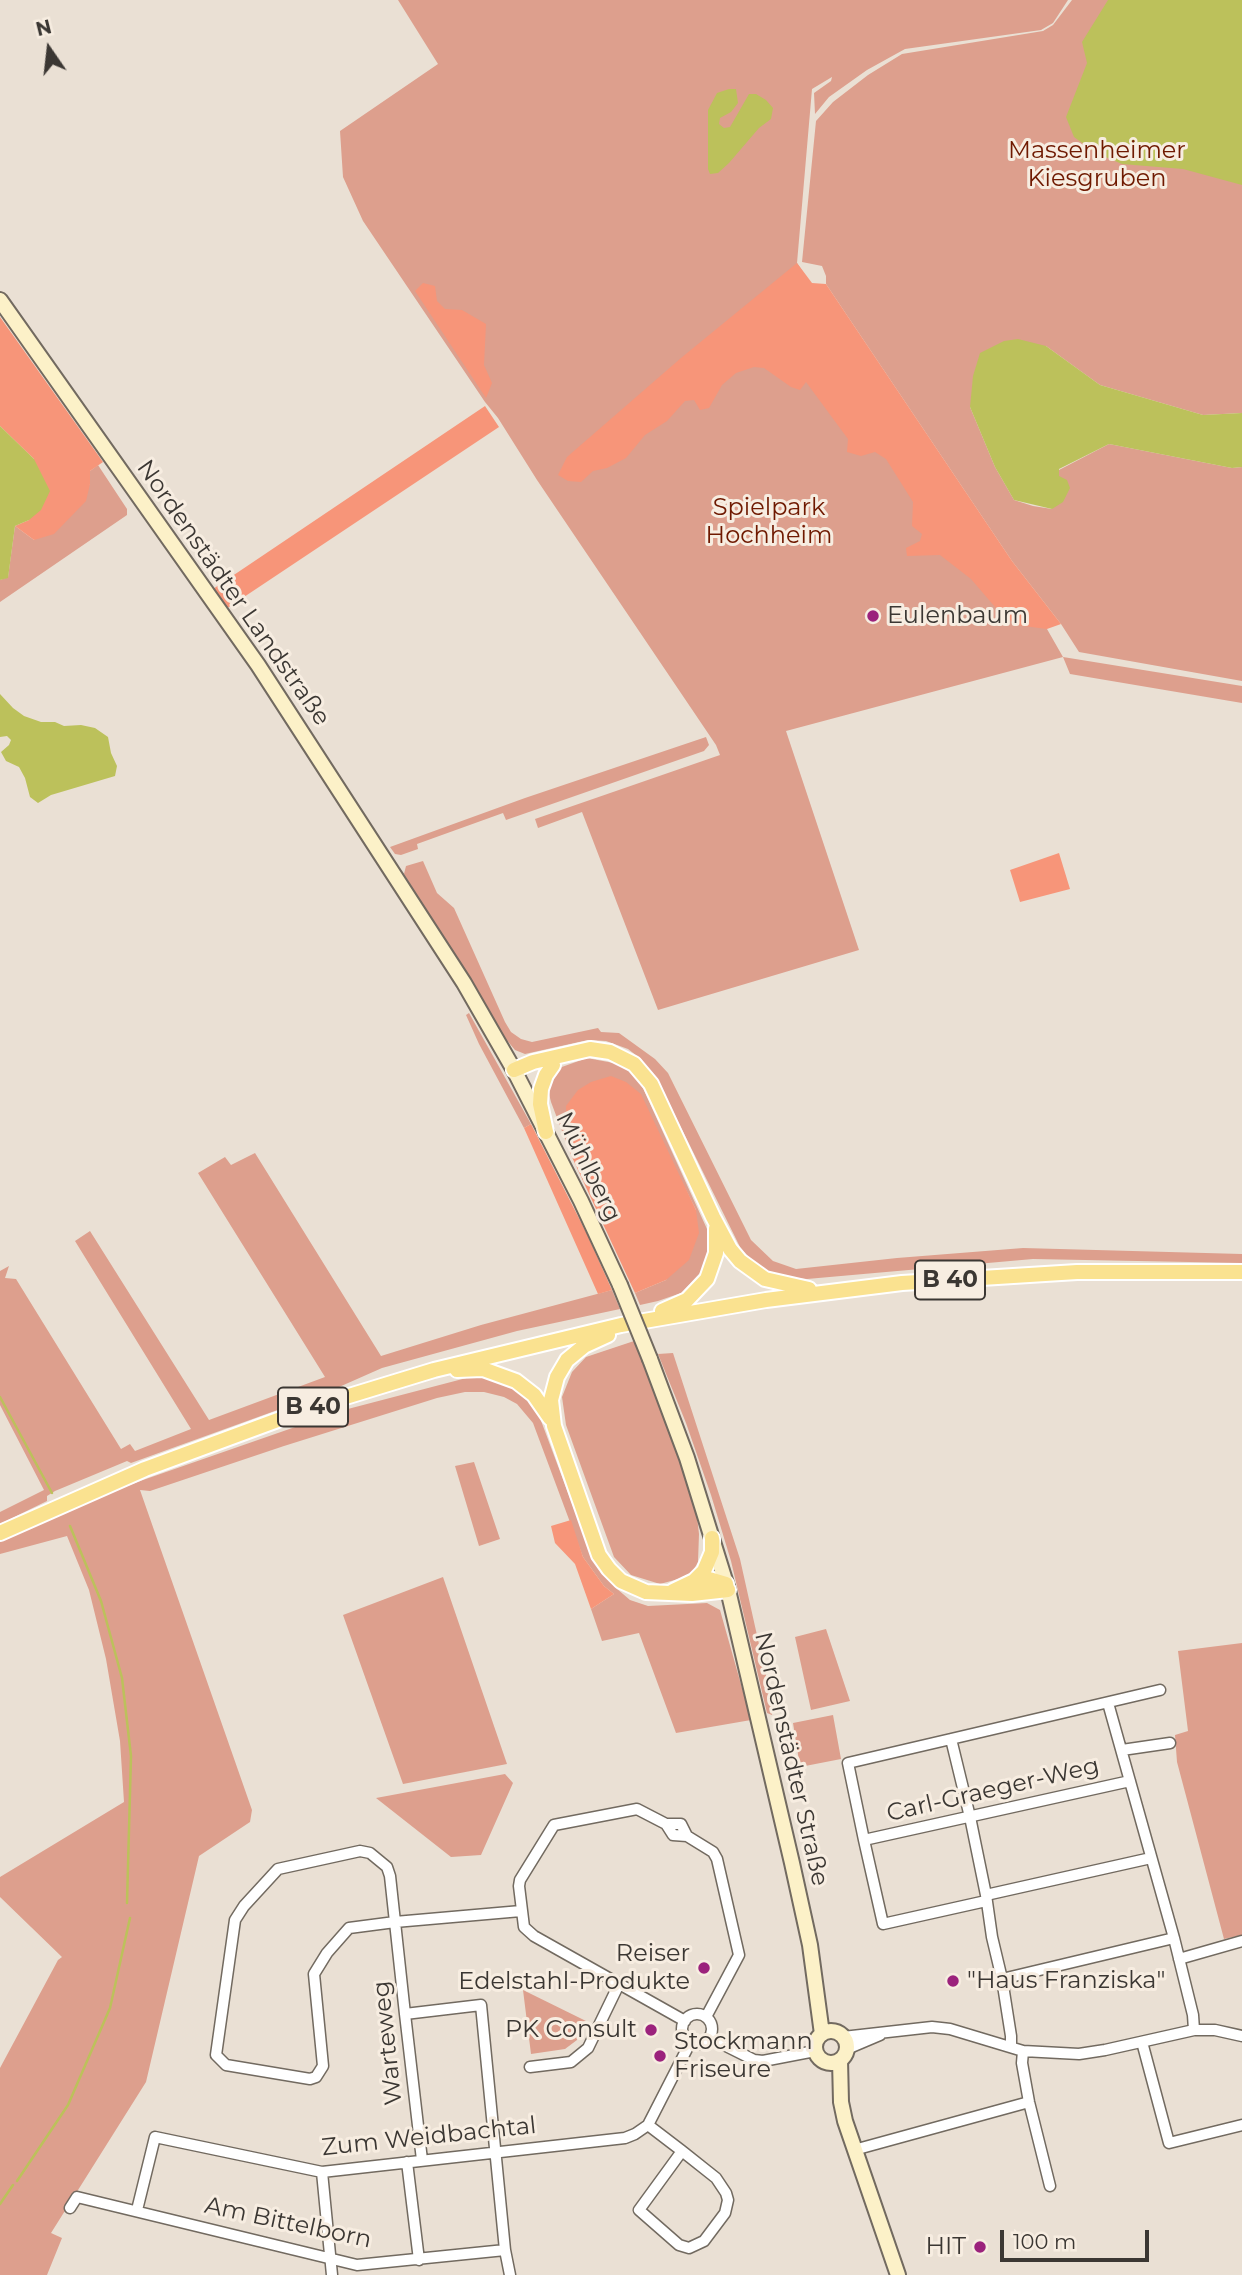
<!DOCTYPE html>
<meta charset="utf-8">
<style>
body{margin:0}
#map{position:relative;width:1242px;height:2275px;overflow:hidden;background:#eae0d4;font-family:Montserrat,sans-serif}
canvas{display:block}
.north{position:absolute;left:14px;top:14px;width:70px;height:70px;-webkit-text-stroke:5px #f7ede1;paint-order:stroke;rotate:346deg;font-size:19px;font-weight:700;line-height:28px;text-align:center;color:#3b3733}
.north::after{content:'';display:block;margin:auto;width:24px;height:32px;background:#3b3733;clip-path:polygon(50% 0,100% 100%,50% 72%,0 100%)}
.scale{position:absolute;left:1000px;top:2230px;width:149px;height:32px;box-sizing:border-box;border:4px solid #3b3733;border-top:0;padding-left:9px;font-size:21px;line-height:24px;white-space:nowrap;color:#3b3733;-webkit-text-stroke:5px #f7ede1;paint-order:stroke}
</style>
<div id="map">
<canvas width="1242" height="2275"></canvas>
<div class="north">N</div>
<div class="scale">100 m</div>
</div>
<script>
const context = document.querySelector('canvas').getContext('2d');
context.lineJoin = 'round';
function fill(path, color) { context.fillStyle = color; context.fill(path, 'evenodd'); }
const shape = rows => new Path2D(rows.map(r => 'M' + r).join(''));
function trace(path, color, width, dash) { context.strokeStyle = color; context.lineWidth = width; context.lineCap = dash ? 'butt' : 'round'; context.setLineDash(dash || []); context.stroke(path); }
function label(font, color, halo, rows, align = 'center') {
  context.font = font + ' Montserrat,sans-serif'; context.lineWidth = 6; context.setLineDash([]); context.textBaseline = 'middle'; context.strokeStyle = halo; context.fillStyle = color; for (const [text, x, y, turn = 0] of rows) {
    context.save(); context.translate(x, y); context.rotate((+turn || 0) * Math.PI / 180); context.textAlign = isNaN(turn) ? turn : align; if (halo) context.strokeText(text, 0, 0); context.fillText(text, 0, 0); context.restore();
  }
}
fill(shape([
 [398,0,1068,0,1053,23,1041,30,905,49,867,70,829,97,815,114,814,93,831,81,832,77,812,89,797,263,1047,629,1063,657,1242,686,1242,703,1070,674,1063,657,786,731,859,950,658,1010,582,812,538,828,535,819,720,755,716,745,537,480,498,418,485,402,363,221,343,177,340,131,438,64],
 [1072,0,1242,0,1242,413,1203,415,1100,385,1046,346,970,407,995,467,1014,500,1033,506,1052,509,1059,470,1109,444,1232,468,1242,467,1242,681,1079,652,1061,624,1012,561,826,284,826,276,822,266,802,262,816,121,833,102,868,75,902,54,1043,31,1053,25],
 [98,465,127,509,127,515,0,602,0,580,8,577,15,526,34,540,90,484,90,471],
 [706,737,709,745,704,751,506,820,503,813,417,844,418,849,401,855,395,854,390,847,525,798],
 [423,861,437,893,454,908,505,1022,511,1032,521,1039,532,1042,598,1028,601,1032,619,1033,655,1059,668,1073,751,1240,773,1261,796,1269,897,1258,1023,1248,1242,1254,1242,1263,1033,1259,807,1279,782,1277,768,1271,754,1263,740,1247,661,1087,641,1059,628,1049,606,1041,588,1040,525,1054,515,1050,505,1038,404,874,406,866],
 [469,1013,531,1124,524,1128,479,1044,466,1015],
 [587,1058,619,1064,631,1073,642,1086,707,1229,707,1257,701,1272,681,1293,658,1301,640,1305,635,1293,666,1280,696,1210,685,1188,567,1141,571,1155,551,1102,547,1086,559,1068],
 [255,1153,381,1356,481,1325,612,1290,620,1309,517,1331,382,1368,330,1391,131,1463,127,1461,55,1491,47,1496,47,1501,0,1524,0,1512,44,1490,0,1405,0,1271,9,1266,5,1278,16,1279,121,1449,130,1444,135,1451,191,1429,75,1241,90,1231,209,1420,325,1377,198,1173,225,1157,231,1165],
 [634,1341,667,1420,687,1480,696,1508,699,1534,698,1562,692,1573,682,1578,660,1584,631,1575,614,1557,566,1425,562,1397,572,1372,586,1357],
 [673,1353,740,1559,773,1707,772,1715,767,1713,731,1561,711,1495,686,1423,658,1354],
 [474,1376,508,1383,523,1393,537,1410,592,1557,601,1573,616,1588,630,1600,648,1606,707,1603,720,1610,751,1720,676,1733,639,1633,602,1641,591,1609,614,1594,604,1586,583,1557,533,1423,517,1404,504,1397,484,1392,465,1392,437,1398,284,1446,150,1491,140,1490,252,1810,250,1822,199,1856,146,2082,51,2233,62,2238,47,2275,0,2275,0,2068,58,1960,62,1957,0,1897,0,1877,124,1802,120,1741,106,1659,89,1590,67,1536,0,1554,0,1542,67,1509,143,1480,344,1410],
 [474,1462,500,1539,479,1546,455,1466],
 [443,1577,507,1764,403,1784,343,1615],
 [826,1629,850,1701,811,1710,795,1637],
 [1242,1643,1242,1935,1224,1939,1177,1762,1175,1735,1188,1731,1178,1651],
 [833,1715,841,1759,800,1767,793,1723],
 [505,1774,513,1783,481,1855,451,1857,376,1798],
 [523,1990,586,2021,577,2040,565,2049,531,2054]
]), '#dd9f8d');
fill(shape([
 [797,263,812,283,826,284,1012,561,1061,624,1047,629,1016,625,995,607,971,579,940,555,907,556,906,548,920,541,922,534,912,526,913,502,886,459,875,452,861,456,847,452,848,439,806,382,800,390,791,387,764,368,754,367,736,373,722,385,709,408,700,410,694,400,685,401,667,421,645,435,626,458,607,468,593,471,581,482,568,481,558,475,567,457,681,358],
 [423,283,435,286,437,301,445,309,462,310,486,324,484,365,492,383,486,398,415,291],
 [0,317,103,462,90,471,90,484,86,501,54,534,34,540,15,526,29,520,34,459,0,426],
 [485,406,499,427,226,609,213,589],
 [1059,853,1070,889,1020,902,1010,870],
 [611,1076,626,1082,641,1094,696,1210,699,1233,689,1260,666,1280,635,1293,571,1155,567,1141,566,1106,578,1090,591,1082],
 [531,1124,587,1234,612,1290,598,1294,524,1128],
 [571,1520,583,1557,604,1586,614,1594,591,1609,575,1564,555,1543,551,1526]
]), '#f79579');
fill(shape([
 [1108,0,1242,0,1242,185,1183,169,1122,164,1096,153,1074,137,1066,117,1087,63,1082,42],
 [729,89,736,89,738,103,731,112,720,118,719,124,724,128,730,127,749,94,756,94,766,100,773,108,771,119,759,128,729,163,718,173,710,174,708,169,708,110,717,93],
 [1018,339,1046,346,1100,385,1203,415,1242,413,1242,467,1232,468,1109,444,1059,469,1059,476,1067,480,1070,488,1063,502,1052,509,1014,500,995,467,970,407,973,376,980,353,1004,341],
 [0,426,34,459,50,491,41,510,29,520,15,526,8,578,0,580],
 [0,694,13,708,24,716,41,722,55,722,64,726,81,725,95,728,108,737,111,753,117,766,115,776,51,795,38,803,30,797,25,778,19,767,6,761,1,752,9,745,11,740,7,736,0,737]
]), '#bcc15b');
trace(shape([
 [0,1397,52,1493],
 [70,1526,101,1601,122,1678,131,1756,127,1903],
 [17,2181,68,2105,110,2008,130,1918],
 [0,2204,13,2185]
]), '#bcc15b', 2.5);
const minor = shape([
 [1108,1703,1174,1938,1193,2015,1194,2030],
 [951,1739,848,1763,864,1840,883,1924,986,1901],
 [1122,1750,1170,1743],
 [666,1824,673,1835,687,1836],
 [864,1840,1130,1781],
 [986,1895,1151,1858],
 [1179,1959,1242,1941],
 [1002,1979,1174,1938],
 '682 2029a15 15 0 1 1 30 0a15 15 0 1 1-30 0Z',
 [405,2014,481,2005,505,2250,510,2275],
 [685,2021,534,1936,524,1927,519,1886,520,1880,554,1825,637,1809,666,1824,681,1824,687,1836,713,1852,717,1859,739,1955,706,2017],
 [843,2037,932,2027,950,2029,1023,2051,1079,2054,1105,2050,1194,2030,1215,2030,1242,2036],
 [710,2038,754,2060,763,2061,815,2051],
 [1142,2042,1169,2143,1242,2125],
 [1011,2047,1011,2036,1002,1979,992,1937,986,1895,970,1817,951,1739,1160,1690],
 [847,2049,880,2035],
 [1023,2051,1022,2063,1029,2102,1050,2186],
 [530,2067,571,2062,588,2048,619,1984],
 [648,2125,682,2151,716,2178,726,2193,728,2200,725,2213,704,2241,689,2248,679,2245,639,2210,682,2151],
 [854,2150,1029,2102],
 [422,2160,405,2014,390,1876,387,1867,370,1853,360,1851,278,1869,244,1906,235,1920,216,2055,226,2065,310,2079,316,2077,323,2066,314,1974,327,1953,349,1928,395,1922,521,1911],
 [407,2162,419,2260],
 [322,2172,332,2275],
 [70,2208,77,2197,357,2265,505,2250],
 [137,2210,155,2137,322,2172,625,2138,635,2134,648,2125,690,2043]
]);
const secondary = shape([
 [0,300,258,665,464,983,514,1070,581,1201,620,1285],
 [650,1359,687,1458,728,1590,792,1863,810,1945,822,2034],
 '815 2047a16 16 0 1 1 32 0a16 16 0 1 1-32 0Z',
 [840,2060,841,2102,845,2121,898,2275]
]);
const primary = shape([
 [514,1070,533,1062,590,1049,610,1052,634,1064,651,1084,713,1217,730,1249,740,1261,765,1279,809,1289],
 [546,1132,540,1104,541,1089,546,1075,553,1065],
 [662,1311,687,1300,707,1279,716,1253,716,1228],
 [608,1335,584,1346,567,1360,557,1377,551,1400,554,1426,599,1555,609,1569,621,1581,646,1592,692,1594,728,1590],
 [457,1370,483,1369,516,1381,534,1395,550,1418],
 [0,1533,145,1469,313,1407,434,1370,621,1325,766,1300,902,1283,1077,1272,1242,1272],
 [691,1584,709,1579,726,1584],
 [673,1591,694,1581,704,1571,712,1552,712,1538]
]);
trace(minor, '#726a60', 13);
trace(secondary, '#726a60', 18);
trace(primary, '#fff', 18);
trace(minor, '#fff', 10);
trace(secondary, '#fcf1c8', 14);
trace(primary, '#fae290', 14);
const secondaryBridge = shape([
 [620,1285,650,1359]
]);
trace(secondaryBridge, '#726a60', 18, []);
trace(secondaryBridge, '#fcf1c8', 14);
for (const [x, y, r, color] of [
 [873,616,7,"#9b227c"],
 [704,1968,7,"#9b227c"],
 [953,1981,7,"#9b227c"],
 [651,2030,7,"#9b227c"],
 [660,2056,7,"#9b227c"],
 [980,2247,7,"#9b227c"]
]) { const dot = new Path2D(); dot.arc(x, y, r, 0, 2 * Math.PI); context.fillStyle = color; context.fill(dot); trace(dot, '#f7ede1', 2.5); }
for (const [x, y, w] of [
 [950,1280,70],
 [313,1407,70]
]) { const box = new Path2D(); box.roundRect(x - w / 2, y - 19.5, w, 39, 5); context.fillStyle = '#f7ede1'; context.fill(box); trace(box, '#3b3733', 2); }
label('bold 23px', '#3b3733', null, [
 ["B 40",950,1280],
 ["B 40",313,1407]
]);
label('24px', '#6f1900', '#f7ede1', [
 ["Massenheimer",1097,151],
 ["Kiesgruben",1097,179],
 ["Spielpark",769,508],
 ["Hochheim",769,536]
]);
label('24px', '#3b3733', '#f7ede1', [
 ["Nordenstädter Landstraße",233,593,55],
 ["Mühlberg",588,1167,64],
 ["Nordenstädter Straße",791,1759,77],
 ["Carl-Graeger-Weg",993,1790,-13],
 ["Warteweg",388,2043,-96],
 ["Zum Weidbachtal",429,2137,-6],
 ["Am Bittelborn",288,2223,12]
]);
label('24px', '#3b3733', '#f7ede1', [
 ["Eulenbaum",887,616],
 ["Reiser",690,1954,"right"],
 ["Edelstahl-Produkte",690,1982,"right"],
 ["\"Haus Franziska\"",967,1981],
 ["PK Consult",637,2030,"right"],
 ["Stockmann",674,2042],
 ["Friseure",674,2070],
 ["HIT",966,2247,"right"]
], 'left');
</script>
